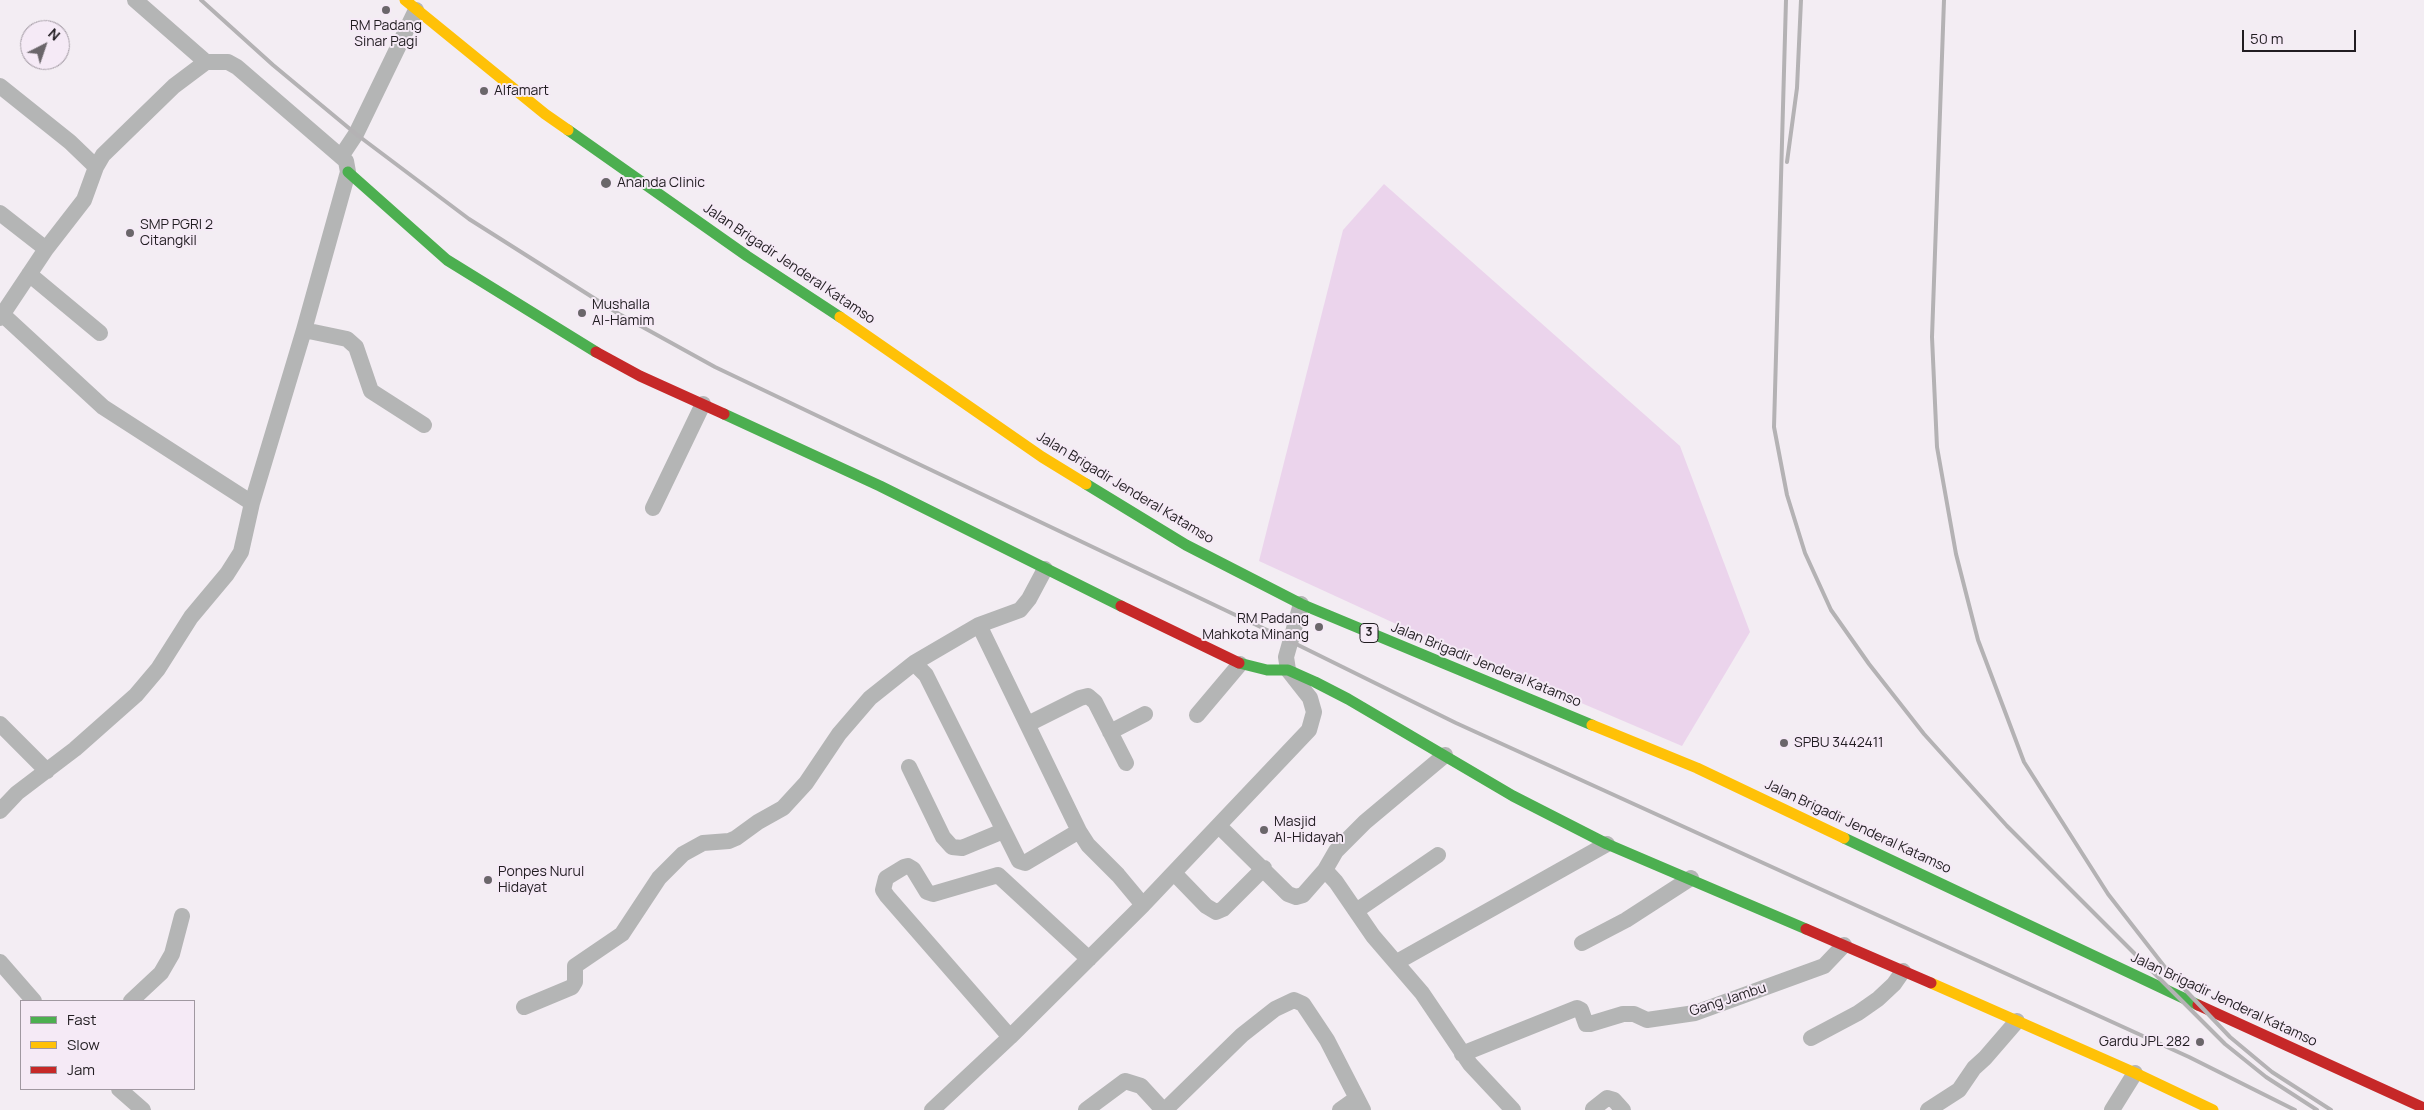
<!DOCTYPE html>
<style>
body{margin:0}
#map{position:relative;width:2424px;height:1110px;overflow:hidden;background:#f3edf3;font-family:Manrope,sans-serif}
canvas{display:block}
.legend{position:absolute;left:20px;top:1000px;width:175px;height:90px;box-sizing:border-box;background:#f5eaf6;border:1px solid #a098a1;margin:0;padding:6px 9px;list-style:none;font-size:15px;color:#211d21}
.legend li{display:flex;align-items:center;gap:10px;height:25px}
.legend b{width:25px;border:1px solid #a098a1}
.north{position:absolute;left:20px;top:20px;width:50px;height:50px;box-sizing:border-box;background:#f5eaf6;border:1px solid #a098a1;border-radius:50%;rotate:41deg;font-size:14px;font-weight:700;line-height:20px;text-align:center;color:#211d21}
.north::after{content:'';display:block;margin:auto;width:18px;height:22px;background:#6a666a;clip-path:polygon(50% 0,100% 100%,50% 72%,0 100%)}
.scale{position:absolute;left:2242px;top:30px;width:114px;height:22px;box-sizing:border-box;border:2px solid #211d21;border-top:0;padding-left:6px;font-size:15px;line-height:18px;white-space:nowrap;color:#211d21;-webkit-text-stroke:4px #f5eaf6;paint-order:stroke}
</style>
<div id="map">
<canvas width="2424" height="1110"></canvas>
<ul class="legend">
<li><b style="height:6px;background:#4caf50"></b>Fast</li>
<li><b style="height:6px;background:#ffc107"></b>Slow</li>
<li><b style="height:6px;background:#c62828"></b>Jam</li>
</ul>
<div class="north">N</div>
<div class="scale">50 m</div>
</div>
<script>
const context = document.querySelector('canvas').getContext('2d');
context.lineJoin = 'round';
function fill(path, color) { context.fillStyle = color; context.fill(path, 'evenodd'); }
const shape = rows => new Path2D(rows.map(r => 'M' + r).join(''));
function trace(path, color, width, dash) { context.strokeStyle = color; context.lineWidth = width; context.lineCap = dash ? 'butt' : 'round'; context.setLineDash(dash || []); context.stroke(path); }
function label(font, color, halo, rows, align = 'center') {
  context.font = font + ' Manrope,sans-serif'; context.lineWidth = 4; context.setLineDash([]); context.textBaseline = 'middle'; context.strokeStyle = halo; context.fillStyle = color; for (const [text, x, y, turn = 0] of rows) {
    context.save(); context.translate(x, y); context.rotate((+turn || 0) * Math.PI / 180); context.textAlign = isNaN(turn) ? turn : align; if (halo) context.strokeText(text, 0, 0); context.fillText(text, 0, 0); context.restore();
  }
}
fill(shape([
 [1384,184,1680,446,1750,632,1682,746,1394,623,1259,561,1343,230]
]), '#ebd4ec');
trace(shape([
 [135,0,206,62],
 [0,86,70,142,96,167],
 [342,155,356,134,416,10],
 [0,213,46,249],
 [29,274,100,333],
 [2,314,103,407,252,503],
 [0,318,46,249,84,200,96,167,103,155,174,86,206,62,228,62,237,67,346,161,348,172,304,330,252,503,241,552,227,574,191,617,158,669,136,695,75,749,17,793,0,811],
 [304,330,347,339,356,347,371,391,424,425],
 [653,508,703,404],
 [979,625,1079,831],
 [914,663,979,625,1020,610,1029,599,1045,569],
 [1197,715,1240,664],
 [0,724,47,771],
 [1028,724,1080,698,1088,696,1095,702,1126,763],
 [1110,732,1145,714],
 [909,767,943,837,952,847,962,848,1003,831],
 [1219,826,1288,894,1296,897,1303,895,1325,870,1336,882,1373,936,1422,993,1470,1064,1513,1110],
 [1325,870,1336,851,1365,822,1445,755],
 [1174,873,1206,906,1216,912,1223,909,1264,868],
 [1356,911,1438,855],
 [1582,943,1626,920,1691,878],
 [0,962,34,1001],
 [1397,962,1607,844],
 [131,1001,161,973,172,954,182,916],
 [524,1007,572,987,575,982,575,966,622,934,659,878,683,854,703,843,729,841,736,838,758,822,783,808,806,783,839,734,870,698,914,663,926,675,1019,861,1025,863,1079,831,1088,845,1118,875,1143,905],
 [1010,1037,887,896,883,890,886,878,904,867,908,866,913,869,927,892,933,894,998,875,1089,959],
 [1811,1038,1858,1013,1878,999,1894,984,1903,971],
 [1462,1054,1577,1008,1581,1010,1586,1024,1590,1024,1623,1014,1634,1014,1647,1020,1695,1013,1824,966,1844,945],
 [119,1089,143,1110],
 [1593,1109,1607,1098,1614,1100,1623,1110],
 [932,1110,1010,1037,1143,905,1309,730,1314,712,1310,698,1288,670,1286,657,1301,604],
 [1086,1110,1125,1081,1141,1086,1163,1110],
 [1165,1110,1242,1035,1275,1009,1294,1000,1303,1004,1327,1040,1363,1110],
 [1340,1110,1357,1098],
 [1928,1110,1959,1090,1974,1068,1985,1058,2017,1021],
 [2112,1110,2135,1073]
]), '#b4b5b5', 16);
trace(shape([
 [568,130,747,256,840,317],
 [348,172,447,260,596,352],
 [724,414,880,486,1121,606],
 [1086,484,1186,545,1301,604,1592,725],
 [1239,663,1267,670,1288,670,1315,682,1348,699,1513,796,1607,844,1806,929],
 [1844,838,2198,1005]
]), '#4caf50', 11);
trace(shape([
 [405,0,545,114,568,130],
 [840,317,1042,457,1086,484],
 [1592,725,1697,768,1844,838],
 [1931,983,2135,1073,2213,1110]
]), '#ffc107', 11);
trace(shape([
 [596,352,640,376,724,414],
 [1121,606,1239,663],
 [1806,929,1931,983],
 [2198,1005,2424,1108]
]), '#c62828', 11);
trace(shape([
 [201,0,273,65,356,134,469,219,619,314,715,367,1290,641,1456,723,2189,1057,2295,1110],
 [1786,0,1774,427,1787,495,1805,553,1831,610,1869,664,1924,734,2007,826,2225,1044,2266,1077,2317,1110],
 [1944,0,1932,337,1937,447,1956,554,1978,640,2024,762,2108,894,2171,975,2230,1037,2272,1072,2331,1110],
 [1787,162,1797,88,1801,0]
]), '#b4b2b4', 4);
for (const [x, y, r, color] of [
 [386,10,5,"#6a666a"],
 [484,91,5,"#6a666a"],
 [606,183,6,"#6a666a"],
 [130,233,5,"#6a666a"],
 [582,313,5,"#6a666a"],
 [1319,627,5,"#6a666a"],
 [1784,743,5,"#6a666a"],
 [1264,830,5,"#6a666a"],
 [488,880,5,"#6a666a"],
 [2200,1042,5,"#6a666a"]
]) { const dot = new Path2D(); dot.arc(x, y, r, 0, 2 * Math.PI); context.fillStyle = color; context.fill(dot); trace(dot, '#f5eaf6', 2); }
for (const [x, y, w] of [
 [1369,633,18]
]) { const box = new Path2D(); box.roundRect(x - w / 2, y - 9.5, w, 19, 4); context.fillStyle = '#f5eaf6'; context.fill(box); trace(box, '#211d21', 1); }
label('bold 12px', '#211d21', null, [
 ["3",1369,633]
]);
label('14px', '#211d21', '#f5eaf6', [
 ["RM Padang",386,26,"center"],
 ["Sinar Pagi",386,42,"center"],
 ["Alfamart",494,91],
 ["Ananda Clinic",617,183],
 ["SMP PGRI 2",140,225],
 ["Citangkil",140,241],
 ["Mushalla",592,305],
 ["Al-Hamim",592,321],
 ["RM Padang",1309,619,"right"],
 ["Mahkota Minang",1309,635,"right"],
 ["SPBU 3442411",1794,743],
 ["Masjid",1274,822],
 ["Al-Hidayah",1274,838],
 ["Ponpes Nurul",498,872],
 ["Hidayat",498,888],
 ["Gardu JPL 282",2190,1042,"right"]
], 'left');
label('14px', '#211d21', '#f5eaf6', [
 ["Jalan Brigadir Jenderal Katamso",789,264,34],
 ["Jalan Brigadir Jenderal Katamso",1125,488,31],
 ["Jalan Brigadir Jenderal Katamso",1486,665,22],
 ["Jalan Brigadir Jenderal Katamso",1858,827,25],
 ["Gang Jambu",1728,1000,-18],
 ["Jalan Brigadir Jenderal Katamso",2224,1000,25]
]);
</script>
